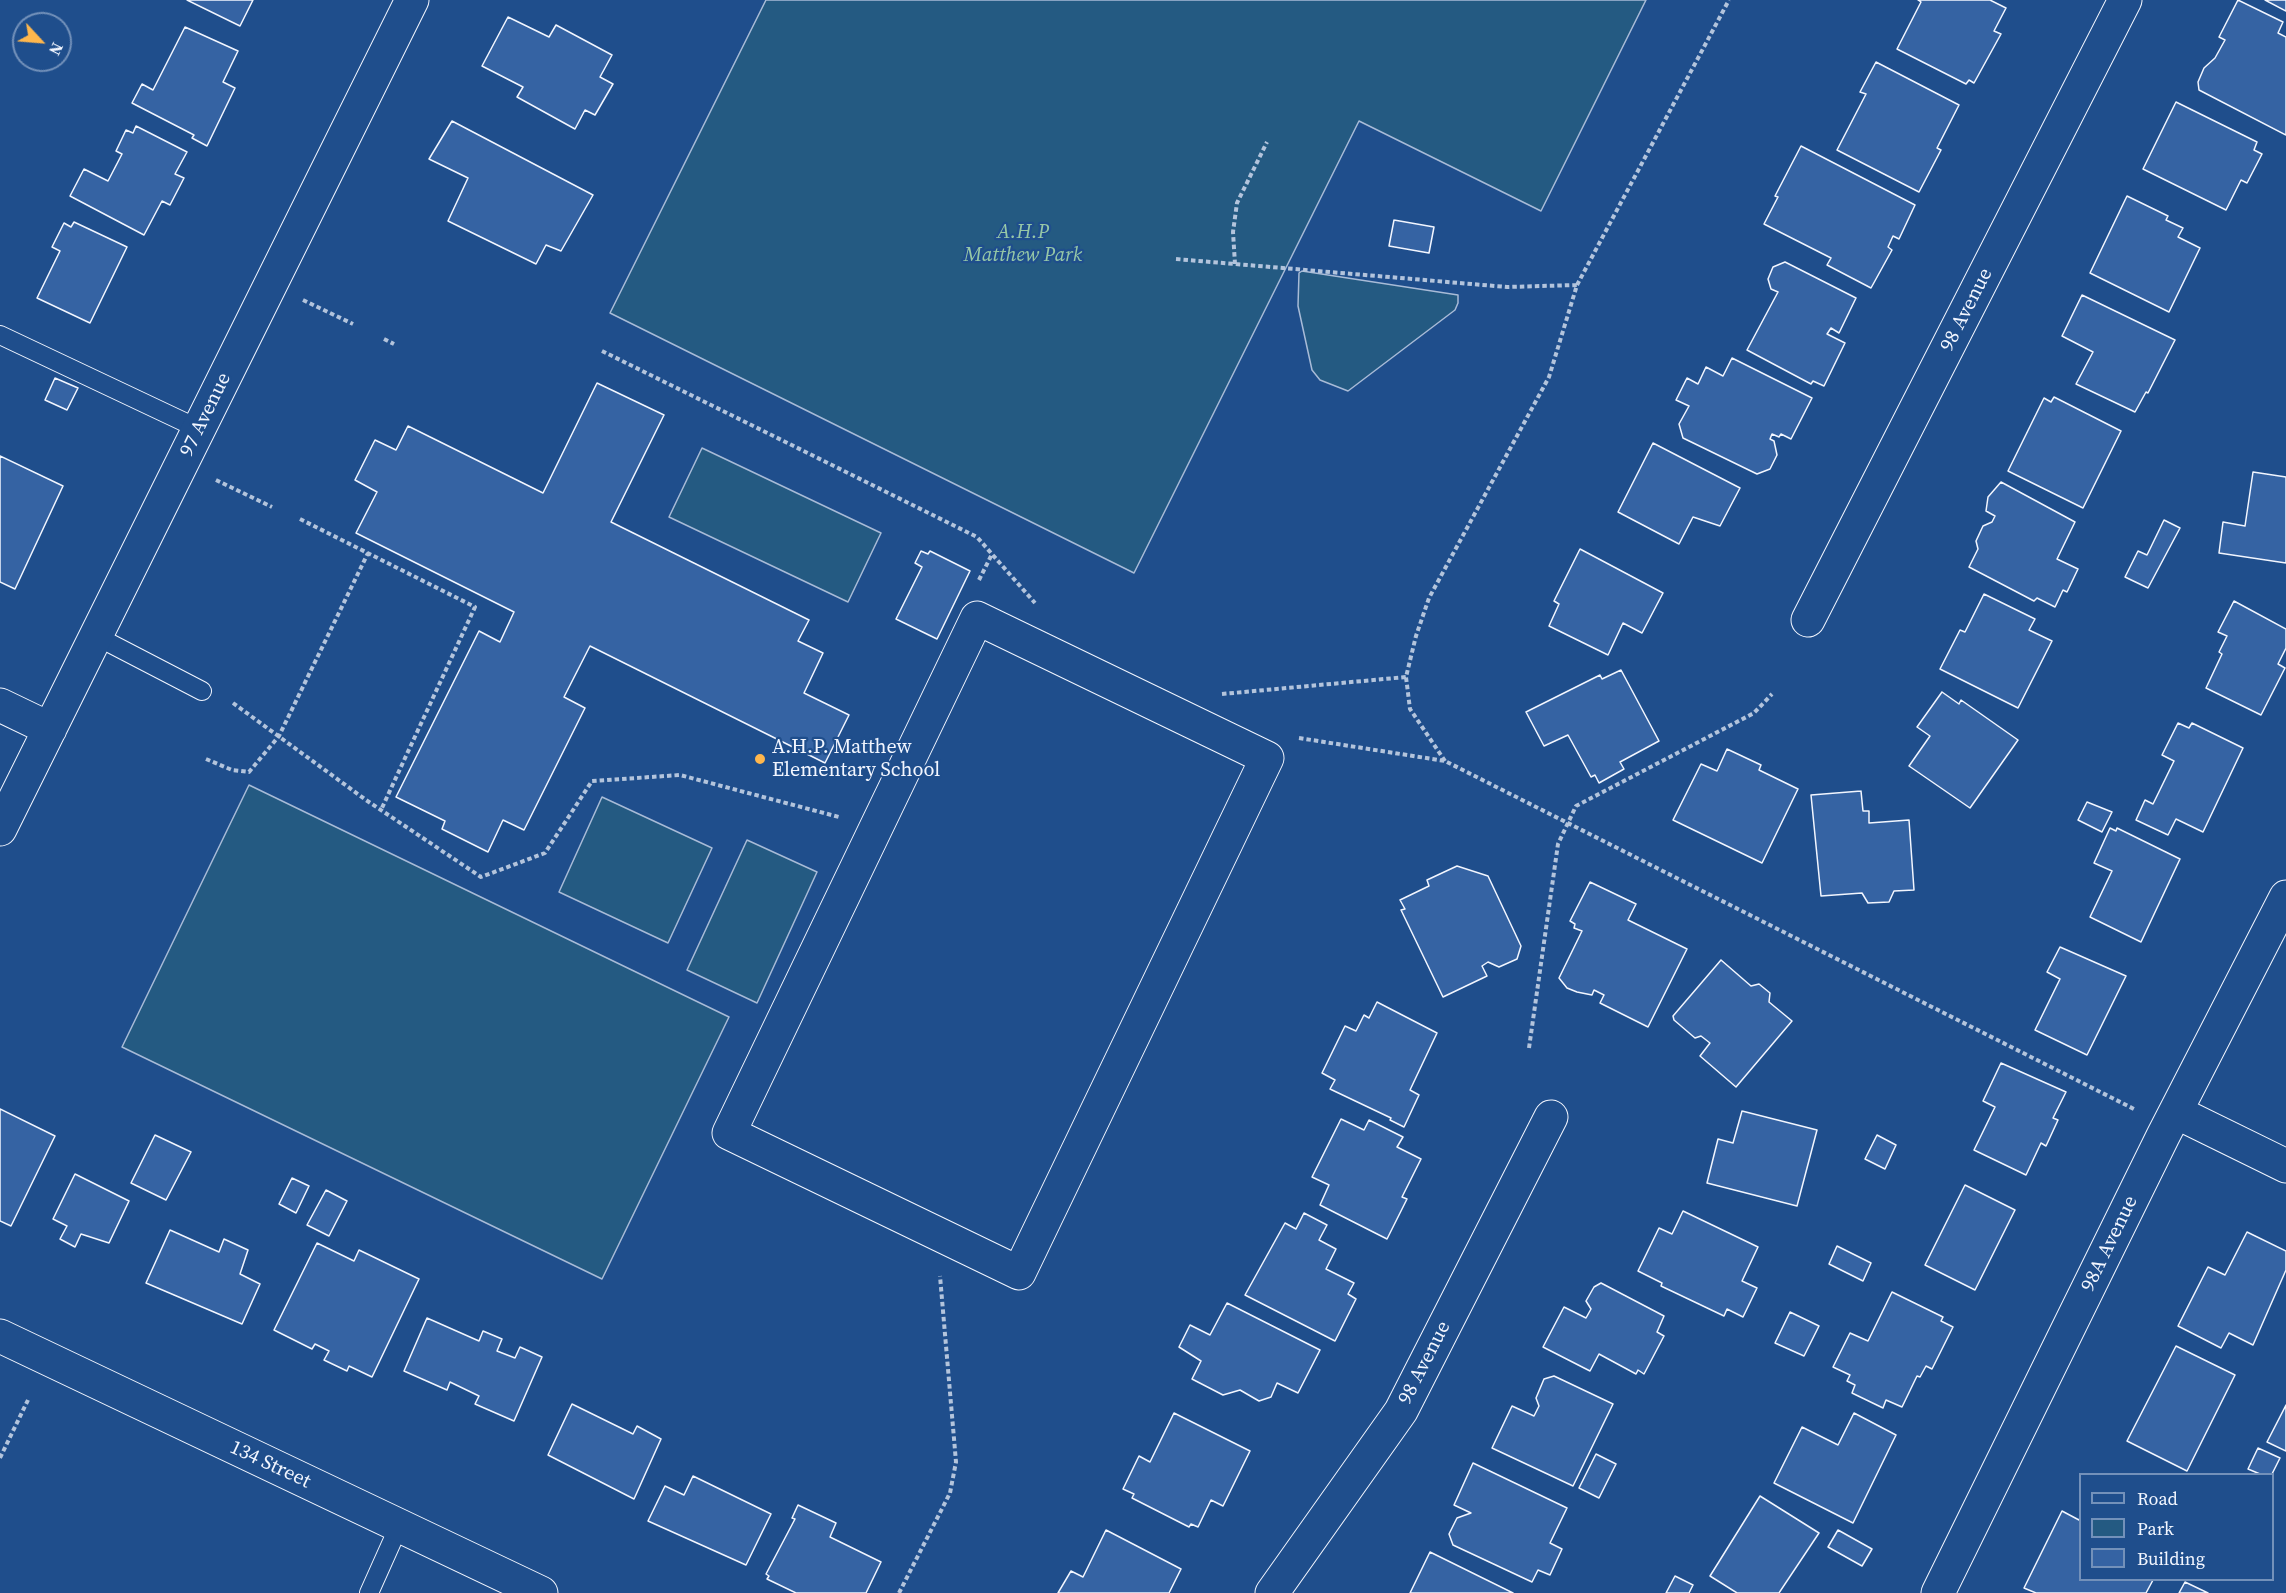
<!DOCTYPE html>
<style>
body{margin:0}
#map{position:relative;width:2286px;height:1593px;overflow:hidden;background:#1f4e8c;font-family:"Source Serif 4",serif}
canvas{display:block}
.legend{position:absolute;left:2079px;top:1473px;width:195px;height:108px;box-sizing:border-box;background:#1f4e8c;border:2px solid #7391ba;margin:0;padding:8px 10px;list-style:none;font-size:18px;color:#f2f6ff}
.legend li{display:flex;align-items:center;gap:12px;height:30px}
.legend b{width:30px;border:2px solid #7391ba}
.north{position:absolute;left:12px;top:12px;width:60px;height:60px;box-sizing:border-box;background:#1f4e8c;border:2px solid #7391ba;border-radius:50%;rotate:116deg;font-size:16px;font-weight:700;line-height:24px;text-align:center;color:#f2f6ff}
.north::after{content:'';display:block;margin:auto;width:21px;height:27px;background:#ffb74d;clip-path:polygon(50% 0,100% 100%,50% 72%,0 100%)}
</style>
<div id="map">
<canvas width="2286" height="1593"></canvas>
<ul class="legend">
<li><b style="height:8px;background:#1f4e8c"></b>Road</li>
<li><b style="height:16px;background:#245a82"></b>Park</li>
<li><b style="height:16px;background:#3563a3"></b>Building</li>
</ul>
<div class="north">N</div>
</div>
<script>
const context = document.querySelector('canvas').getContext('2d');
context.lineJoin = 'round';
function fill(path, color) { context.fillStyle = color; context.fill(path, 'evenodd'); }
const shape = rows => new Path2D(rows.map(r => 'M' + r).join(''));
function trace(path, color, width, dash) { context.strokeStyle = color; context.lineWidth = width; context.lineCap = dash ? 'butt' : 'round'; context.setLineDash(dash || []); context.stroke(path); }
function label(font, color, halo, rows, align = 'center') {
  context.font = font + ' "Source Serif 4",serif'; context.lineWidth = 4.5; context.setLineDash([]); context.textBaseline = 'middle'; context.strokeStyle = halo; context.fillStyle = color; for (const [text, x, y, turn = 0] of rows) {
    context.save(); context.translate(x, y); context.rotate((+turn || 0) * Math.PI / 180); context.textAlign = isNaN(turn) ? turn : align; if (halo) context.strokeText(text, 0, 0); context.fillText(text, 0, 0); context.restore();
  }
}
const green = shape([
 [766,0,1646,0,1541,211,1359,121,1134,573,610,313,766,0],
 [1302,271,1458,295,1458,303,1455,310,1348,391,1320,380,1312,370,1298,306,1299,273,1302,271],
 [702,448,881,533,848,602,669,517,702,448],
 [249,785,729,1017,602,1279,122,1047,249,785],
 [602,797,712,848,668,943,559,892,602,797],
 [747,840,817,872,757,1003,687,970,747,840]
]);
fill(green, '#245a82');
trace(green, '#a8bbd7', 1.5);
const building = shape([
 [187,0,253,0,240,26,187,0],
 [1918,0,1990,0,2006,8,1994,31,2001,34,1974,83,1969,80,1966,84,1897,49,1921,2,1918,0],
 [2238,0,2283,22,2278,33,2286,37,2286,135,2199,90,2198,82,2204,68,2215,58,2225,40,2219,37,2238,0],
 [2265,0,2286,0,2286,11,2265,0],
 [508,17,549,37,556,25,612,55,600,77,613,84,595,115,585,110,575,129,517,97,523,87,482,66,508,17],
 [185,27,238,51,223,82,235,88,207,146,192,138,194,135,132,103,142,84,153,90,185,27],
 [1876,62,1959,105,1937,148,1941,150,1919,192,1837,150,1866,94,1860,92,1876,62],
 [2176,102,2257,142,2254,150,2262,154,2247,183,2241,180,2226,210,2143,169,2176,102],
 [452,121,593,195,561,251,546,245,536,264,448,221,468,178,429,159,452,121],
 [136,126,187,152,175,174,184,178,170,205,162,201,144,235,70,196,84,169,108,181,122,154,116,151,126,130,133,133,136,126],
 [1801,146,1915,205,1899,239,1893,236,1888,247,1892,250,1871,288,1827,265,1831,258,1764,224,1778,197,1775,196,1801,146],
 [2127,196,2168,216,2166,220,2183,228,2178,237,2200,248,2169,312,2090,273,2127,196],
 [1394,220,1434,227,1429,253,1389,246,1394,220],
 [74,222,127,247,90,323,37,298,60,251,52,247,64,223,71,227,74,222],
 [1785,262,1856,298,1839,333,1831,328,1827,334,1845,343,1824,386,1813,381,1811,384,1747,350,1778,292,1771,289,1768,279,1773,267,1785,262],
 [2082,295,2175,340,2148,393,2146,392,2135,412,2076,384,2093,352,2062,336,2082,295],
 [1732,358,1812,398,1791,439,1781,434,1779,437,1772,434,1770,439,1774,441,1777,455,1770,469,1757,474,1683,438,1679,424,1689,406,1676,400,1687,378,1698,384,1706,367,1723,376,1732,358],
 [55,378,78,388,67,410,45,400,55,378],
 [597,383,664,415,611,522,809,620,798,641,823,653,804,693,849,715,825,763,590,646,564,697,585,708,524,830,503,820,488,852,442,829,445,821,396,797,479,631,500,642,514,612,356,533,377,492,355,480,375,440,396,450,408,426,543,493,597,383],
 [2054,397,2121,431,2083,508,2008,471,2044,398,2051,402,2054,397],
 [1653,443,1740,488,1720,526,1693,517,1679,544,1618,512,1653,443],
 [0,456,63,486,15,589,0,582,0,456],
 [2253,472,2286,477,2286,563,2219,553,2223,522,2245,526,2253,472],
 [2001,482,2075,522,2057,559,2078,569,2067,592,2063,590,2055,607,2037,598,2034,601,1969,567,1978,549,1976,541,1983,526,1992,522,1995,516,1986,511,1988,497,2001,482],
 [2164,520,2180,528,2148,588,2125,577,2138,551,2147,555,2164,520],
 [1580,549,1663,593,1642,633,1623,623,1608,655,1549,626,1559,604,1554,601,1580,549],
 [921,551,928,554,930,551,970,571,937,639,896,619,922,567,915,563,921,551],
 [1984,594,2035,619,2029,630,2052,641,2018,708,1940,669,1960,630,1965,632,1984,594],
 [2234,601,2286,629,2286,648,2278,664,2285,668,2261,715,2206,688,2222,654,2219,652,2227,636,2218,632,2234,601],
 [1621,670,1659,741,1620,762,1624,769,1599,783,1595,775,1591,777,1568,735,1544,746,1526,712,1600,675,1602,679,1621,670],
 [1942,692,1959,704,1961,700,2018,740,1970,808,1909,766,1930,736,1917,727,1942,692],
 [2178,723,2189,728,2192,723,2243,748,2203,832,2176,819,2168,835,2136,820,2145,800,2153,804,2174,761,2162,755,2178,723],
 [1727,749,1761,765,1759,770,1798,789,1762,863,1673,820,1701,764,1717,771,1727,749],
 [1861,791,1863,811,1869,811,1869,823,1909,820,1914,890,1894,891,1889,902,1868,903,1862,893,1821,896,1811,795,1861,791],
 [2087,802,2112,812,2102,832,2078,820,2087,802],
 [2110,828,2116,831,2117,828,2180,859,2141,942,2090,917,2112,871,2094,863,2110,828],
 [1457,866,1488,876,1521,946,1517,959,1499,967,1488,962,1482,966,1487,976,1443,997,1401,910,1405,909,1400,900,1429,886,1427,880,1457,866],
 [1590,882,1636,904,1628,920,1687,949,1648,1027,1600,1003,1604,995,1594,990,1592,995,1577,992,1567,988,1559,978,1582,931,1574,928,1575,924,1570,921,1590,882],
 [2060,947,2126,976,2087,1055,2035,1030,2060,979,2047,972,2060,947],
 [1721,960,1751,986,1759,984,1770,993,1769,1002,1792,1021,1736,1087,1700,1056,1710,1043,1701,1036,1695,1038,1674,1020,1673,1016,1721,960],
 [1377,1002,1437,1033,1410,1090,1419,1095,1404,1127,1390,1120,1391,1118,1330,1089,1335,1080,1322,1073,1345,1026,1356,1031,1364,1015,1369,1018,1377,1002],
 [2001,1063,2066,1092,2053,1118,2058,1120,2046,1146,2041,1143,2026,1175,1974,1150,1995,1107,1983,1101,2001,1063],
 [0,1109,55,1136,11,1226,0,1221,0,1109],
 [1742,1111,1817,1130,1797,1206,1707,1183,1718,1139,1733,1143,1742,1111],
 [1341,1119,1364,1130,1369,1120,1403,1137,1397,1147,1421,1159,1402,1197,1407,1199,1387,1239,1320,1205,1329,1185,1312,1177,1341,1119],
 [155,1135,191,1152,166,1200,131,1183,155,1135],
 [1877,1135,1896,1145,1885,1169,1865,1159,1877,1135],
 [75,1174,129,1201,109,1243,81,1234,75,1247,60,1239,67,1226,53,1219,75,1174],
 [292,1178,309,1186,296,1213,279,1204,292,1178],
 [1965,1185,2015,1210,1975,1290,1925,1265,1965,1185],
 [326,1190,347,1201,329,1236,307,1225,326,1190],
 [1683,1211,1758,1247,1742,1281,1757,1288,1743,1317,1727,1309,1724,1316,1661,1286,1662,1283,1638,1271,1659,1228,1672,1234,1683,1211],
 [1304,1213,1327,1225,1319,1240,1336,1249,1326,1269,1354,1283,1348,1294,1356,1299,1335,1341,1245,1295,1285,1223,1296,1229,1304,1213],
 [170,1230,219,1252,224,1239,248,1250,240,1274,260,1284,242,1324,146,1283,170,1230],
 [2247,1232,2286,1251,2286,1270,2253,1345,2229,1333,2221,1348,2178,1326,2208,1267,2225,1275,2247,1232],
 [317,1243,354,1261,359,1250,419,1279,372,1377,349,1366,347,1371,324,1360,329,1351,315,1344,312,1349,274,1330,317,1243],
 [1837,1246,1871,1263,1863,1281,1829,1264,1837,1246],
 [1601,1283,1664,1316,1657,1332,1664,1336,1644,1374,1638,1370,1636,1374,1599,1354,1590,1371,1543,1347,1564,1307,1586,1318,1591,1309,1586,1301,1594,1287,1601,1283],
 [1892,1292,1943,1317,1941,1321,1953,1327,1932,1369,1926,1366,1920,1377,1917,1376,1902,1407,1886,1400,1883,1408,1852,1393,1855,1385,1847,1381,1850,1375,1833,1367,1850,1333,1868,1341,1892,1292],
 [1227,1303,1320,1350,1298,1393,1277,1383,1271,1397,1259,1401,1240,1390,1223,1395,1192,1379,1201,1361,1179,1347,1190,1325,1210,1335,1227,1303],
 [1790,1312,1819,1326,1804,1356,1775,1343,1790,1312],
 [427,1318,479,1341,483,1331,502,1339,497,1351,515,1358,520,1347,542,1357,514,1421,475,1404,479,1396,450,1382,447,1390,404,1371,427,1318],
 [2176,1346,2235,1375,2187,1471,2127,1441,2176,1346],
 [1554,1376,1613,1404,1573,1486,1492,1448,1512,1406,1534,1416,1539,1406,1536,1398,1544,1379,1554,1376],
 [572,1404,633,1434,637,1426,661,1439,634,1499,548,1455,572,1404],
 [2286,1405,2286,1451,2267,1442,2286,1405],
 [1174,1413,1250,1451,1223,1506,1211,1500,1198,1527,1191,1524,1189,1527,1132,1498,1134,1494,1123,1489,1139,1456,1150,1462,1174,1413],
 [1854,1413,1896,1435,1853,1523,1774,1483,1802,1427,1838,1445,1854,1413],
 [2258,1448,2280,1458,2272,1474,2260,1474,2248,1469,2258,1448],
 [1596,1454,1616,1464,1599,1498,1579,1488,1596,1454],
 [1473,1463,1567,1508,1550,1543,1562,1549,1550,1575,1538,1570,1532,1582,1453,1545,1449,1534,1457,1518,1471,1513,1454,1505,1473,1463],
 [693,1476,771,1514,746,1565,648,1521,665,1486,684,1495,693,1476],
 [1760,1496,1819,1533,1779,1593,1737,1593,1710,1576,1760,1496],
 [798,1505,836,1523,830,1537,881,1562,866,1593,796,1593,767,1579,769,1576,766,1574,795,1519,792,1518,798,1505],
 [2062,1511,2079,1520,2080,1518,2080,1580,2153,1580,2146,1593,2036,1593,2024,1588,2062,1511],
 [1106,1530,1181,1569,1169,1593,1058,1593,1071,1571,1083,1577,1106,1530],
 [1838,1530,1872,1549,1862,1566,1828,1547,1838,1530],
 [1430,1552,1513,1593,1410,1593,1430,1552],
 [1675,1576,1693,1585,1689,1593,1666,1593,1675,1576],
 [2185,1582,2208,1593,2179,1593,2185,1582]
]);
fill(building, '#3563a3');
trace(building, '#f2f6ff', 1.5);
const lane = shape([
 [0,335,199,429],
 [96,636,202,691],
 [369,1593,399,1526]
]);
const street = shape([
 [977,618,1267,758,1019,1273,729,1133,977,618],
 [1808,620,2125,0],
 [0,705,50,729],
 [0,829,412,0],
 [2176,1112,2286,1166],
 [1272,1593,1401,1411,1551,1117],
 [1938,1593,2163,1136,2286,897]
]);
const secondary = shape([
 [0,1336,541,1593]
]);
trace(lane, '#f2f6ff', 20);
trace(street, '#f2f6ff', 35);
trace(secondary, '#f2f6ff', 35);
trace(shape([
 [1176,259,1507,287,1577,285],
 [1235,264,1233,232,1237,203,1267,142],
 [303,300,353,324],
 [384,339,394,344],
 [602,351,977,537,1035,603],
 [216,480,272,507],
 [300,519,475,607,381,810],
 [979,580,992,554],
 [1222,694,1406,677],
 [233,703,366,800,481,877,545,853,592,781,680,775,839,817],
 [1299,738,1445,761,2134,1109],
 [206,759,232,770,249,772,279,736,368,553],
 [1445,761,1410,709,1406,677,1416,636,1429,598,1549,377,1577,285,1729,0],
 [1529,1048,1558,844,1576,806,1754,713,1772,694],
 [0,1458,28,1400],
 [899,1593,950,1493,956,1462,940,1276]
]), '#b3c4dc', 4, [4.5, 3]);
trace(lane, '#1f4e8c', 18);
trace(street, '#1f4e8c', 33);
trace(secondary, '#1f4e8c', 33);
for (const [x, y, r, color] of [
 [760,759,6,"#ffb74d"]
]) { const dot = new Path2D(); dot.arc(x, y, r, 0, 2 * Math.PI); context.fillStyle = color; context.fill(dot); trace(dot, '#1f4e8c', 2); }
label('italic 20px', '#97c8a6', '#1f4e8c', [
 ["A.H.P",1023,233],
 ["Matthew Park",1023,256]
]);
label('20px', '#f2f6ff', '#1f4e8c', [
 ["98 Avenue",1967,310,-63],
 ["97 Avenue",206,415,-64],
 ["98A Avenue",2110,1244,-64],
 ["98 Avenue",1425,1363,-63],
 ["134 Street",270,1465,25]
]);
label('20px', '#f2f6ff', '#1f4e8c', [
 ["A.H.P. Matthew",772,748],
 ["Elementary School",772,771]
], 'left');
</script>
